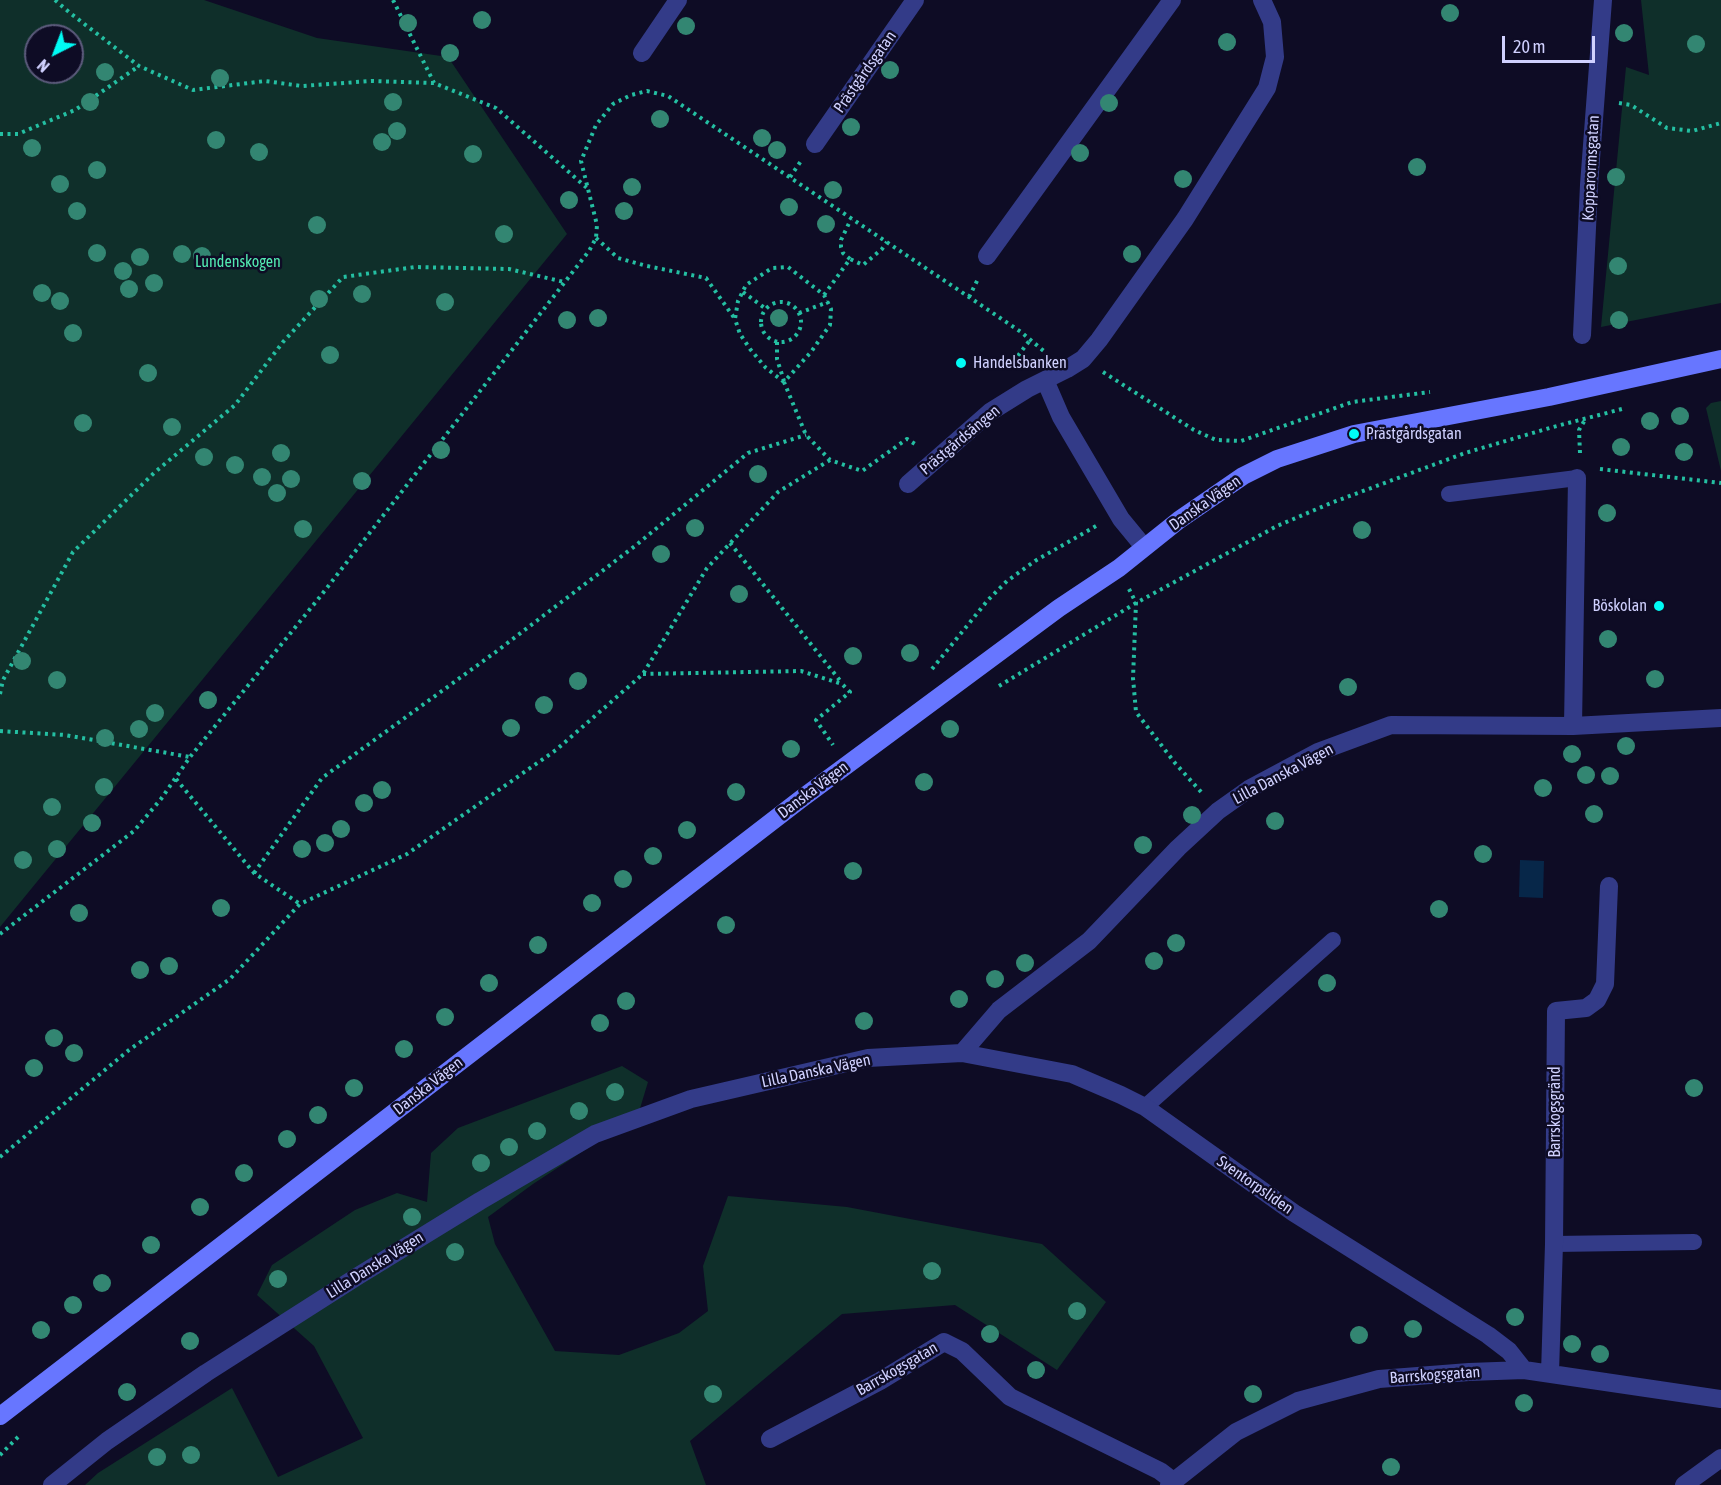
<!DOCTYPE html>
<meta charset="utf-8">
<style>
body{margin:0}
#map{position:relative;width:1721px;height:1485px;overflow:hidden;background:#0e0c25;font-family:"Asap Condensed",sans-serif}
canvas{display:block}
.north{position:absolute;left:24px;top:24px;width:60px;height:60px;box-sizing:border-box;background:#0e0c25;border:2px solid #5c5b7c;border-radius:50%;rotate:222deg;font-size:16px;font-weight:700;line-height:24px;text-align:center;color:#d0d1ff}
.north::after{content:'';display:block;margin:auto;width:21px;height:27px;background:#00fbf5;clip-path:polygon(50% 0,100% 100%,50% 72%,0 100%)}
.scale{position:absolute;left:1502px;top:36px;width:93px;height:27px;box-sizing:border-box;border:3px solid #d0d1ff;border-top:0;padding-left:8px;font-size:18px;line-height:21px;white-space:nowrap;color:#d0d1ff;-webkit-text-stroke:4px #0e0c25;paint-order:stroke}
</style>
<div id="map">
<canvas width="1721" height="1485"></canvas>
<div class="north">N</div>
<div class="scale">20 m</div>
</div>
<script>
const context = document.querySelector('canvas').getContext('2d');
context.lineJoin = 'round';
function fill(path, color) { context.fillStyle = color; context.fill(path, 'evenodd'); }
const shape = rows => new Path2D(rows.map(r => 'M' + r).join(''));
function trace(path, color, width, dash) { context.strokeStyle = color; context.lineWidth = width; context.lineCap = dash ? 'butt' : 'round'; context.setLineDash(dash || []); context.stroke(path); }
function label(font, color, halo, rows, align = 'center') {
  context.font = font + ' "Asap Condensed",sans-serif'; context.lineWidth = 5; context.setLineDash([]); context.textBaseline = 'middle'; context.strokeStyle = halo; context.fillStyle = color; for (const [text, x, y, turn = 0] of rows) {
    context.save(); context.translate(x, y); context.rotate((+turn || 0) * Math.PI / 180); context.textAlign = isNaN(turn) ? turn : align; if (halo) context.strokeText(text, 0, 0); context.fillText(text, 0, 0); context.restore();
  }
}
fill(shape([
 [0,0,204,0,317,38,448,57,567,234,0,927],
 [36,36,72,36,72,72,36,72],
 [1641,0,1721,0,1721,303,1601,327,1626,67,1649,75],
 [1721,401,1721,471,1706,408,1711,403],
 [622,1066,648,1082,638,1115,533,1184,488,1217,495,1244,555,1351,619,1355,679,1333,708,1311,703,1266,728,1196,847,1207,1042,1244,1106,1302,1057,1370,955,1305,842,1314,690,1441,706,1485,85,1485,98,1473,232,1388,278,1477,363,1438,314,1346,257,1295,272,1265,355,1210,397,1193,427,1202,431,1153,458,1128]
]), '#0f2f2a');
fill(shape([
 [1520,860,1544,861,1543,898,1519,897]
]), '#072749');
trace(shape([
 [55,0,70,13,139,66,193,90,265,81,302,86,371,81,434,83,496,108,587,188],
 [393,0,434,83],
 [1619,103,1631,105,1667,128,1692,131,1721,123],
 [0,134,18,134,75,110,139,66],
 [790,177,801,161],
 [596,238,618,258,647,266,706,278,735,319],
 [850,259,843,253,841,247,841,240,851,219],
 [743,292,766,309],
 [824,295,850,259,863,265,882,249,887,242],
 [969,297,978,279],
 '761 322a20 20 0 1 1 40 0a20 20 0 1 1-40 0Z',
 [799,313,828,302],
 [777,342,777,359,784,381],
 [1017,369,1014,361,1030,340],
 [1103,372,1194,430,1216,440,1241,441,1352,402,1430,392],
 [784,382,766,368,750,349,740,334,735,319,738,301,746,285,772,268,788,267,824,295,831,309,830,325,811,352,784,382,806,435,830,460,862,471,907,439,915,444],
 [1580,453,1579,430,1586,418],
 [1600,469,1721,483],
 [730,543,842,683],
 [1129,589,1136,603,1133,678,1136,712,1175,763,1202,793],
 [932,669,988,600,1007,581,1035,561,1096,526],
 [643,674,801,671,842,684,850,692,816,720,833,745],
 [999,686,1136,603,1277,526,1331,503,1465,453,1553,427,1622,409],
 [0,694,3,680,73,552,154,473,235,405,283,342,343,277,415,267,509,269,564,282],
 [0,731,65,735,190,757],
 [176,779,254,873,300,904],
 [254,873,322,778,497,651,635,546,748,453,806,435],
 [0,934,134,831,161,799,190,757,319,598,589,251,596,238,597,225,581,161,596,125,613,104,631,95,647,91,668,96,969,297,1021,332,1045,352],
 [0,1157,129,1050,230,979,300,904,407,854,556,750,643,674,707,568,778,492,830,460],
 [0,1455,21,1434]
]), '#24bfa2', 4, [3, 4.5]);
trace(shape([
 [1449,494,1577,478],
 [1145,1107,1333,940],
 [1554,1244,1694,1242]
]), '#333b88', 16);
trace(shape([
 [642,53,678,0],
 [815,144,915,0],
 [987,256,1172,0],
 [1582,335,1589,185,1603,0],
 [1045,380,1061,417,1121,519,1144,547],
 [908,484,990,412,1027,389,1067,369,1083,359,1099,340,1185,219,1267,88,1275,57,1272,22,1262,0],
 [1573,726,1577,478],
 [962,1053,1072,1074,1121,1095,1145,1107,1294,1213,1488,1335,1509,1351,1524,1370],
 [1550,1373,1554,1244,1556,1011,1586,1008,1597,1000,1605,984,1609,886],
 [770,1439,880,1381,944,1342,962,1351,1010,1397,1160,1471,1173,1481],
 [52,1485,107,1441,206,1373,358,1276,480,1201,595,1134,691,1099,868,1058,962,1053,999,1010,1089,941,1178,848,1218,811,1249,789,1318,752,1391,725,1573,726,1721,718],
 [1169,1485,1236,1432,1298,1401,1379,1379,1469,1372,1524,1370,1721,1399],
 [1684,1485,1721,1458]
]), '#333b88', 18);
trace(shape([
 [0,1416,801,799,1059,608,1119,568,1179,520,1243,476,1277,459,1354,434,1549,397,1721,359]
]), '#6776ff', 18);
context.fillStyle = '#338672';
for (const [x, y] of [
 [1450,13],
 [482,20],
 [408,23],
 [686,26],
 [1624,33],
 [1227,42],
 [1696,44],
 [450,53],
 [890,70],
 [105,72],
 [220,78],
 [90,102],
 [393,102],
 [1109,103],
 [660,119],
 [851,127],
 [397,131],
 [762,138],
 [216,140],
 [382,142],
 [32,148],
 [777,150],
 [259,152],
 [1080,153],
 [473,154],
 [1417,167],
 [97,170],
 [1616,177],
 [1183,179],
 [60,184],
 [632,187],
 [833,190],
 [569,200],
 [789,207],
 [77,211],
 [624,211],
 [826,224],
 [317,225],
 [504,234],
 [97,253],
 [182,254],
 [1132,254],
 [202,256],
 [140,257],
 [1618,266],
 [123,271],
 [154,283],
 [129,289],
 [42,293],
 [362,294],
 [319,299],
 [60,301],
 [445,302],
 [598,318],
 [779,318],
 [567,320],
 [1619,320],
 [73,333],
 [330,355],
 [148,373],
 [1680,416],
 [1650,421],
 [83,423],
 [172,427],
 [1621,447],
 [441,450],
 [1684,452],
 [281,453],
 [204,457],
 [235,465],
 [758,474],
 [262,477],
 [291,479],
 [362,481],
 [277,493],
 [1607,513],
 [695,528],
 [303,529],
 [1362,530],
 [661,554],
 [739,594],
 [1608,639],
 [910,653],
 [853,656],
 [22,661],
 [1655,679],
 [57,680],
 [578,681],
 [1348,687],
 [208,700],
 [544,705],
 [155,713],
 [511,728],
 [139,729],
 [950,729],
 [105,738],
 [1626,746],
 [791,749],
 [1572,754],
 [1586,775],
 [1610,776],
 [924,782],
 [104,787],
 [1543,788],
 [382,790],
 [736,792],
 [364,803],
 [52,807],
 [1594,814],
 [1192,815],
 [1275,821],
 [92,823],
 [341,829],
 [687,830],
 [325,843],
 [1143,845],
 [57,849],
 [302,849],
 [1483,854],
 [653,856],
 [23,860],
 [853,871],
 [623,879],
 [592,903],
 [221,908],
 [1439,909],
 [79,913],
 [726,925],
 [1176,943],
 [538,945],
 [1154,961],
 [1025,963],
 [169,966],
 [140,970],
 [995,979],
 [489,983],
 [1327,983],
 [959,999],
 [626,1001],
 [445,1017],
 [864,1021],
 [600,1023],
 [54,1038],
 [404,1049],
 [74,1053],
 [34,1068],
 [354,1088],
 [1694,1088],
 [615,1092],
 [579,1111],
 [318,1115],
 [537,1131],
 [287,1139],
 [509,1147],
 [481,1163],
 [244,1173],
 [200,1207],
 [412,1217],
 [151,1245],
 [455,1252],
 [932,1271],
 [278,1279],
 [102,1283],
 [73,1305],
 [1077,1311],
 [1515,1317],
 [1413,1329],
 [41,1330],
 [990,1334],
 [1359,1335],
 [190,1341],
 [1572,1344],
 [1600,1354],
 [1036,1370],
 [127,1392],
 [713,1394],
 [1253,1394],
 [1524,1403],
 [191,1455],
 [157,1457],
 [1391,1467]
]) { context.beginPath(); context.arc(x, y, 9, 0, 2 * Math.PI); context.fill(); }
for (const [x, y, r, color] of [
 [961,363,6,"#00fbf5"],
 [1354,434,6,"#00fbf5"],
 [1659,606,6,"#00fbf5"]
]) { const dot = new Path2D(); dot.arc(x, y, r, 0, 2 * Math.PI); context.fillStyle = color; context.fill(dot); trace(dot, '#0e0c25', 2); }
label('16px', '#d0d1ff', '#0e0c25', [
 ["Prästgårdsgatan",865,72,-55],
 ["Kopparormsgatan",1591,168,-87],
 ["Prästgårdsängen",960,440,-40],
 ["Danska Vägen",1205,503,-35],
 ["Lilla Danska Vägen",1283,774,-28],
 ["Danska Vägen",813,790,-37],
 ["Lilla Danska Vägen",816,1071,-12],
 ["Danska Vägen",428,1086,-38],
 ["Barrskogsgränd",1555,1112,-90],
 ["Sventorpsliden",1255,1185,35],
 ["Lilla Danska Vägen",375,1265,-32],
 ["Barrskogsgatan",897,1369,-30],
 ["Barrskogsgatan",1435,1375,-4]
]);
label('16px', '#52e9b1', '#0e0c25', [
 ["Lundenskogen",238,262]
]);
label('16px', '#d0d1ff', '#0e0c25', [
 ["Handelsbanken",973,363],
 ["Prästgårdsgatan",1366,434],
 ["Böskolan",1647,606,"right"]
], 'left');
</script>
